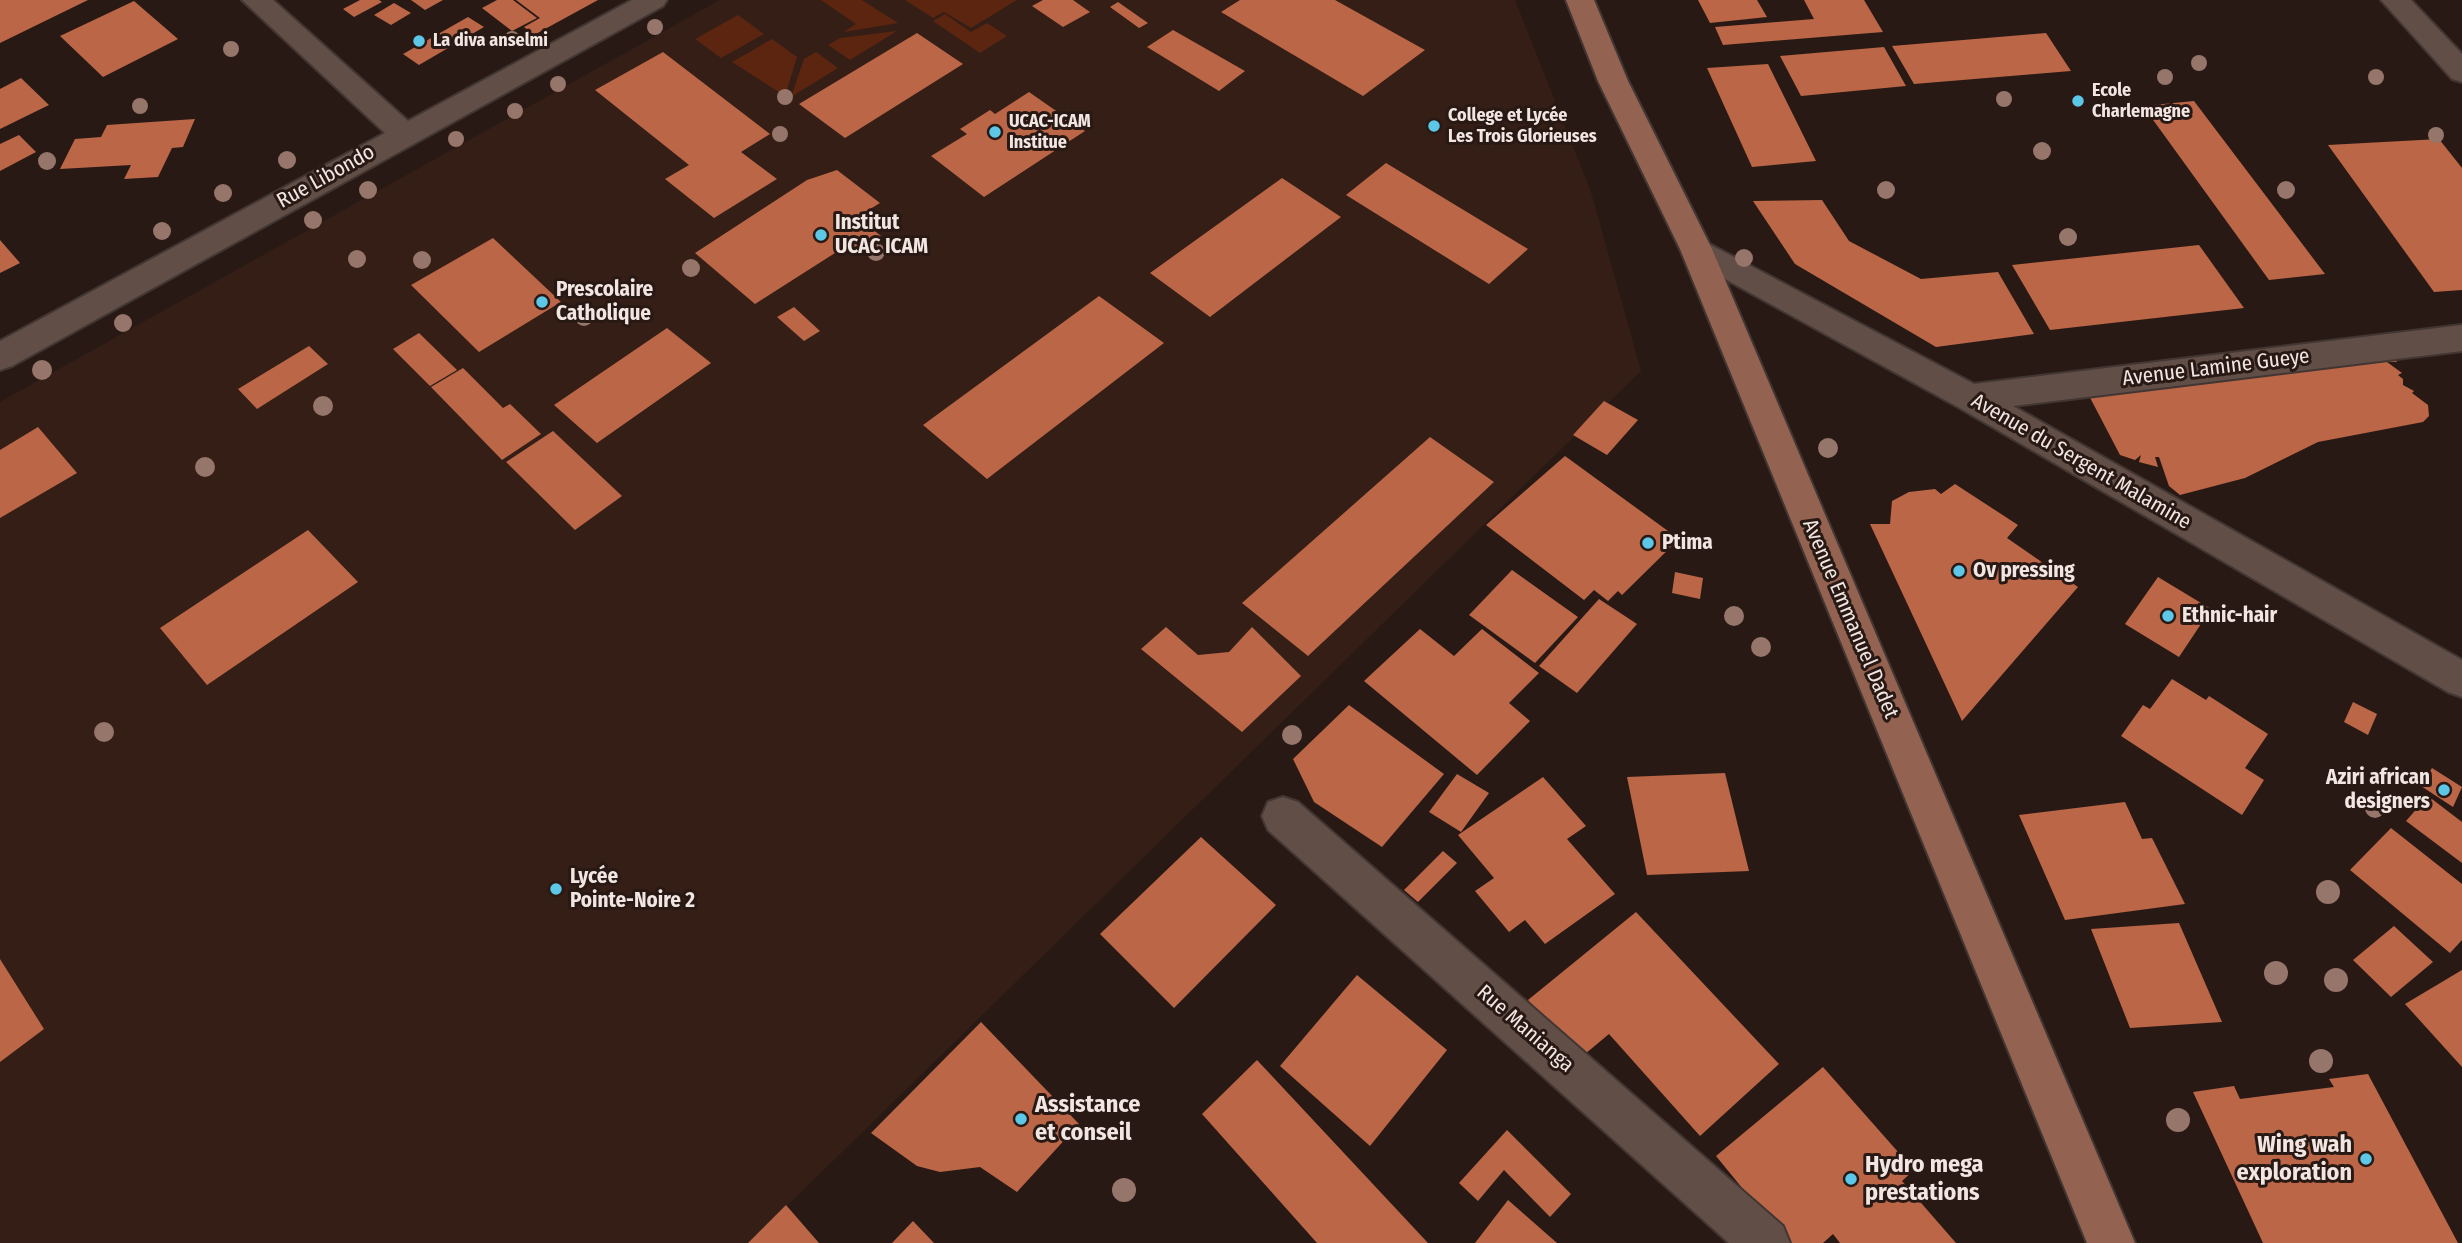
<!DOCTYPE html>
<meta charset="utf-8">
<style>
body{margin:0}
canvas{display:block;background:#291914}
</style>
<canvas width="2462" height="1243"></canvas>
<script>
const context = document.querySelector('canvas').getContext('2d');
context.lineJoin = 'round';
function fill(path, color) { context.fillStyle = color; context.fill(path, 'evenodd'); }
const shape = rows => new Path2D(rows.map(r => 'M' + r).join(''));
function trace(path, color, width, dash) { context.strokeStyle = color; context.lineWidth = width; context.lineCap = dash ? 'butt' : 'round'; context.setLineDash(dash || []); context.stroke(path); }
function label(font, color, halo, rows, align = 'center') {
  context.font = font + ' "Fira Sans Condensed",sans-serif'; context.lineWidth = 6; context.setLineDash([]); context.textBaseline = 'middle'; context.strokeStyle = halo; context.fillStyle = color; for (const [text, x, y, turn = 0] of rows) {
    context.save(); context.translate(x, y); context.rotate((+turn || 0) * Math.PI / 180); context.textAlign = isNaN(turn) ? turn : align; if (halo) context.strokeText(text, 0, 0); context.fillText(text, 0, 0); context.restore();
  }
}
fill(shape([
 [720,0,1515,0,1591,192,1641,371,749,1243,0,1243,0,402]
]), '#341e16');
fill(shape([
 [821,0,862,0,898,23,844,32,856,24],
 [905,0,1017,0,971,28,944,12,933,18],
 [945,14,971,32,987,23,1007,36,980,53,933,21],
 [738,15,764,34,721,58,695,39],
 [897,31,850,60,828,45,840,38],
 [772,39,797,57,785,96,732,62],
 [816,52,838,68,791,97,804,59]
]), '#5b2510');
fill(shape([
 [0,0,88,0,0,43],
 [360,0,379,0,382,2,354,17,343,9],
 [411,0,443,0,425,10],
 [497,0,513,0,537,18,512,31,482,8],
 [516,0,598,0,534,35,524,27,540,18],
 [1043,0,1073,0,1090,12,1063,27,1032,6],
 [1240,0,1335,0,1425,50,1363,96,1221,12],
 [1698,0,1757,0,1767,17,1710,23],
 [1804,0,1864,0,1883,32,1723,45,1715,27,1814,19],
 [134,1,178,39,103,77,60,36],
 [1118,2,1148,23,1139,28,1110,7],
 [394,3,411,13,391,25,374,15],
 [468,17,484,27,419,65,403,54],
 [1173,30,1245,71,1219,91,1147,47],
 [917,33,963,64,845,138,799,104],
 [2046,33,2071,71,1914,84,1892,46],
 [1884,47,1906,86,1801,96,1780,56],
 [663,52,770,134,741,152,777,179,714,218,665,179,689,165,595,90],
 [1768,64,1816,161,1752,167,1707,68],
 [21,78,49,105,0,129,0,89],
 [1029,92,1085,131,984,197,931,156,967,134,960,129,990,110,995,114],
 [2194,101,2325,274,2269,280,2143,106],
 [195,119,183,147,172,148,158,177,124,179,131,165,60,169,75,139,101,137,107,125],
 [19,135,36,152,0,171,0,144],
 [2439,139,2462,168,2462,290,2434,292,2328,145],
 [1386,163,1528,249,1489,284,1346,195],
 [837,170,880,203,857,217,881,236,855,253,846,246,755,304,695,253,807,180],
 [1282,178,1341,217,1210,317,1150,273],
 [1822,200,1849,241,1921,279,1998,272,2034,334,1936,347,1795,264,1753,201],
 [493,238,561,302,479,352,411,285],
 [0,240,20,263,0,273],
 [2199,245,2244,308,2050,330,2012,265],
 [1099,296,1164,343,987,479,923,425],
 [794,307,820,331,804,341,777,317],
 [667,328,711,363,597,443,554,405],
 [419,333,457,370,430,386,393,349],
 [309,346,328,364,257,409,238,389],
 [2391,354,2397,362,2387,362,2402,373,2398,375,2403,379,2403,385,2414,391,2412,393,2428,405,2429,416,2423,422,2318,442,2245,478,2180,495,2169,486,2159,457,2155,457,2158,467,2139,462,2141,455,2135,460,2120,455,2085,388],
 [463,368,503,408,510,404,541,434,502,460,431,387],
 [1604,401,1638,420,1607,455,1573,435],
 [38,427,77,473,0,518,0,450],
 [553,431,622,496,575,530,506,462],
 [1430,437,1494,482,1308,656,1242,603],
 [1565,456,1679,539,1622,595,1618,591,1608,601,1594,590,1584,600,1486,525],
 [1955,484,2018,525,2007,538,2078,587,1962,721,1870,524,1890,524,1892,501,1909,492,1935,489,1941,494],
 [308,530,358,582,207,685,160,628],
 [1512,570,1578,617,1535,663,1469,615],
 [1675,572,1703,578,1700,599,1672,593],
 [2158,577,2211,609,2179,657,2125,624],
 [1599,599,1637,624,1577,693,1539,666],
 [1166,627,1198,655,1229,652,1252,627,1301,676,1242,732,1141,649],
 [1420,629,1454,656,1482,629,1539,673,1509,703,1530,721,1477,775,1364,681],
 [2172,679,2206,700,2209,696,2268,734,2245,768,2264,780,2242,815,2121,736,2143,705,2150,709],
 [2353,702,2377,714,2368,735,2344,722],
 [1349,705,1444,774,1382,847,1314,802,1293,759],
 [2432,768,2462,787,2453,807,2421,786],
 [1725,773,1749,871,1647,875,1627,777],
 [1457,774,1489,793,1461,832,1429,812],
 [1543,777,1586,826,1567,839,1615,894,1545,944,1525,920,1509,932,1475,891,1494,878,1458,835],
 [2428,796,2462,822,2462,863,2406,821],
 [2125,802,2142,839,2152,838,2185,904,2065,920,2019,815],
 [2391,828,2462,884,2462,940,2450,953,2350,870],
 [1201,837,1276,905,1174,1008,1100,934],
 [1443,851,1457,863,1418,902,1404,890],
 [1636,912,1779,1064,1700,1136,1609,1034,1579,1059,1528,1000],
 [2179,923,2222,1022,2130,1028,2091,929],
 [2394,926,2433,962,2391,997,2353,960],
 [0,959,44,1029,0,1062],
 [2462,970,2462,1067,2405,1004],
 [1357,975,1447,1050,1370,1146,1280,1066],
 [981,1022,1079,1124,1017,1192,980,1167,940,1172,917,1166,871,1133],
 [1257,1060,1428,1243,1317,1243,1202,1114],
 [1823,1067,1914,1170,1902,1181,1956,1243,1840,1243,1833,1234,1823,1243,1787,1243,1716,1156],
 [2368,1074,2458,1243,2263,1243,2193,1092,2234,1086,2240,1099,2334,1087,2329,1079],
 [1507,1130,1571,1194,1550,1217,1504,1170,1478,1201,1459,1183],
 [1508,1200,1557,1243,1475,1243],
 [786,1205,819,1243,748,1243],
 [913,1221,934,1243,892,1243]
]), '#ba6647');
const minor = shape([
 [242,0,273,0,408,121,632,0,667,0,663,6,12,366,0,370,0,341,385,133,242,0],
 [2381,0,2411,0,2462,54,2462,82,2452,79,2381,0],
 [1696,237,1974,384,2462,325,2462,351,2013,406,2462,660,2462,697,2448,692,1958,407,1685,257,1680,249,1685,241,1696,237],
 [1283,797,1298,802,1783,1226,1790,1243,1729,1243,1268,830,1262,816,1268,802,1283,797]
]);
const major = shape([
 [1566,0,1594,0,1628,81,1712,249,2135,1243,2087,1243,1680,249,1598,81,1566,0]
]);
trace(minor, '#423633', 4);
trace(major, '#423633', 4);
fill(minor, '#614e47');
fill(major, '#936250');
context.fillStyle = '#96756a';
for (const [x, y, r] of [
 [655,27,8],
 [512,39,8],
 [231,49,8],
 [2199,63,8],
 [2165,77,8],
 [2376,77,8],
 [558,84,8],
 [785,97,8],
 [2004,99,8],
 [140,106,8],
 [515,111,8],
 [780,134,8],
 [2436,135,8],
 [456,139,8],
 [2042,151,9],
 [287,160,9],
 [47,161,9],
 [368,190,9],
 [1886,190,9],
 [2286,190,9],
 [223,193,9],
 [313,220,9],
 [162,231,9],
 [2068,237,9],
 [876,252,9],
 [1744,258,9],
 [357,259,9],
 [422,260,9],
 [691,268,9],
 [584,317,9],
 [123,323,9],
 [42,370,10],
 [323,406,10],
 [1828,448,10],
 [205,467,10],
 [1734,616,10],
 [1761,647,10],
 [104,732,10],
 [1292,735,10],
 [2375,808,10],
 [2328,892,12],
 [2276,973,12],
 [2336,980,12],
 [2321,1061,12],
 [2178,1120,12],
 [1124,1190,12]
]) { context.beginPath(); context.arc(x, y, r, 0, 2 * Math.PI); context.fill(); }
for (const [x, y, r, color] of [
 [419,41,7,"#5cc7e7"],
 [2078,101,7,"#5cc7e7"],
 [1434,126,7,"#5cc7e7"],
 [995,132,7,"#5cc7e7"],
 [821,235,7,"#5cc7e7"],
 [542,302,7,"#5cc7e7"],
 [1648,543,7,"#5cc7e7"],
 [1959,571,7,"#5cc7e7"],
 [2168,616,7,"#5cc7e7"],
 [2444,790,7,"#5cc7e7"],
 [556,889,7,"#5cc7e7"],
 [1021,1119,7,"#5cc7e7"],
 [2366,1159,7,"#5cc7e7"],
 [1851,1179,7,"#5cc7e7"]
]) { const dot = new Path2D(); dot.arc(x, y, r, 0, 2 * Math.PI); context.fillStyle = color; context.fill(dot); trace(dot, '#291914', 2.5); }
label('bold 18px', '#f2e6e2', '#291914', [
 ["La diva anselmi",433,41],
 ["Ecole",2092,91],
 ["Charlemagne",2092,112],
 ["College et Lycée",1448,116],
 ["Les Trois Glorieuses",1448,137],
 ["UCAC-ICAM",1009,122],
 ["Institue",1009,143]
], 'left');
label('21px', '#f2e6e2', '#291914', [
 ["Rue Libondo",326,177,-29],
 ["Avenue Lamine Gueye",2216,368,-7],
 ["Avenue du Sergent Malamine",2081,462,30],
 ["Avenue Emmanuel Dadet",1850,619,67],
 ["Rue Manianga",1525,1029,41]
]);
label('bold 21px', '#f2e6e2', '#291914', [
 ["Institut",835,223],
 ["UCAC ICAM",835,247],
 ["Prescolaire",556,290],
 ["Catholique",556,314],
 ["Ptima",1662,543],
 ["Ov pressing",1973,571],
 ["Ethnic-hair",2182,616],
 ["Aziri african",2430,778,"right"],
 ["designers",2430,802,"right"],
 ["Lycée",570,877],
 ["Pointe-Noire 2",570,901]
], 'left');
label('bold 24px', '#f2e6e2', '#291914', [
 ["Assistance",1035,1105],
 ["et conseil",1035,1133],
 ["Wing wah",2352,1145,"right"],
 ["exploration",2352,1173,"right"],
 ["Hydro mega",1865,1165],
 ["prestations",1865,1193]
], 'left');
</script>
